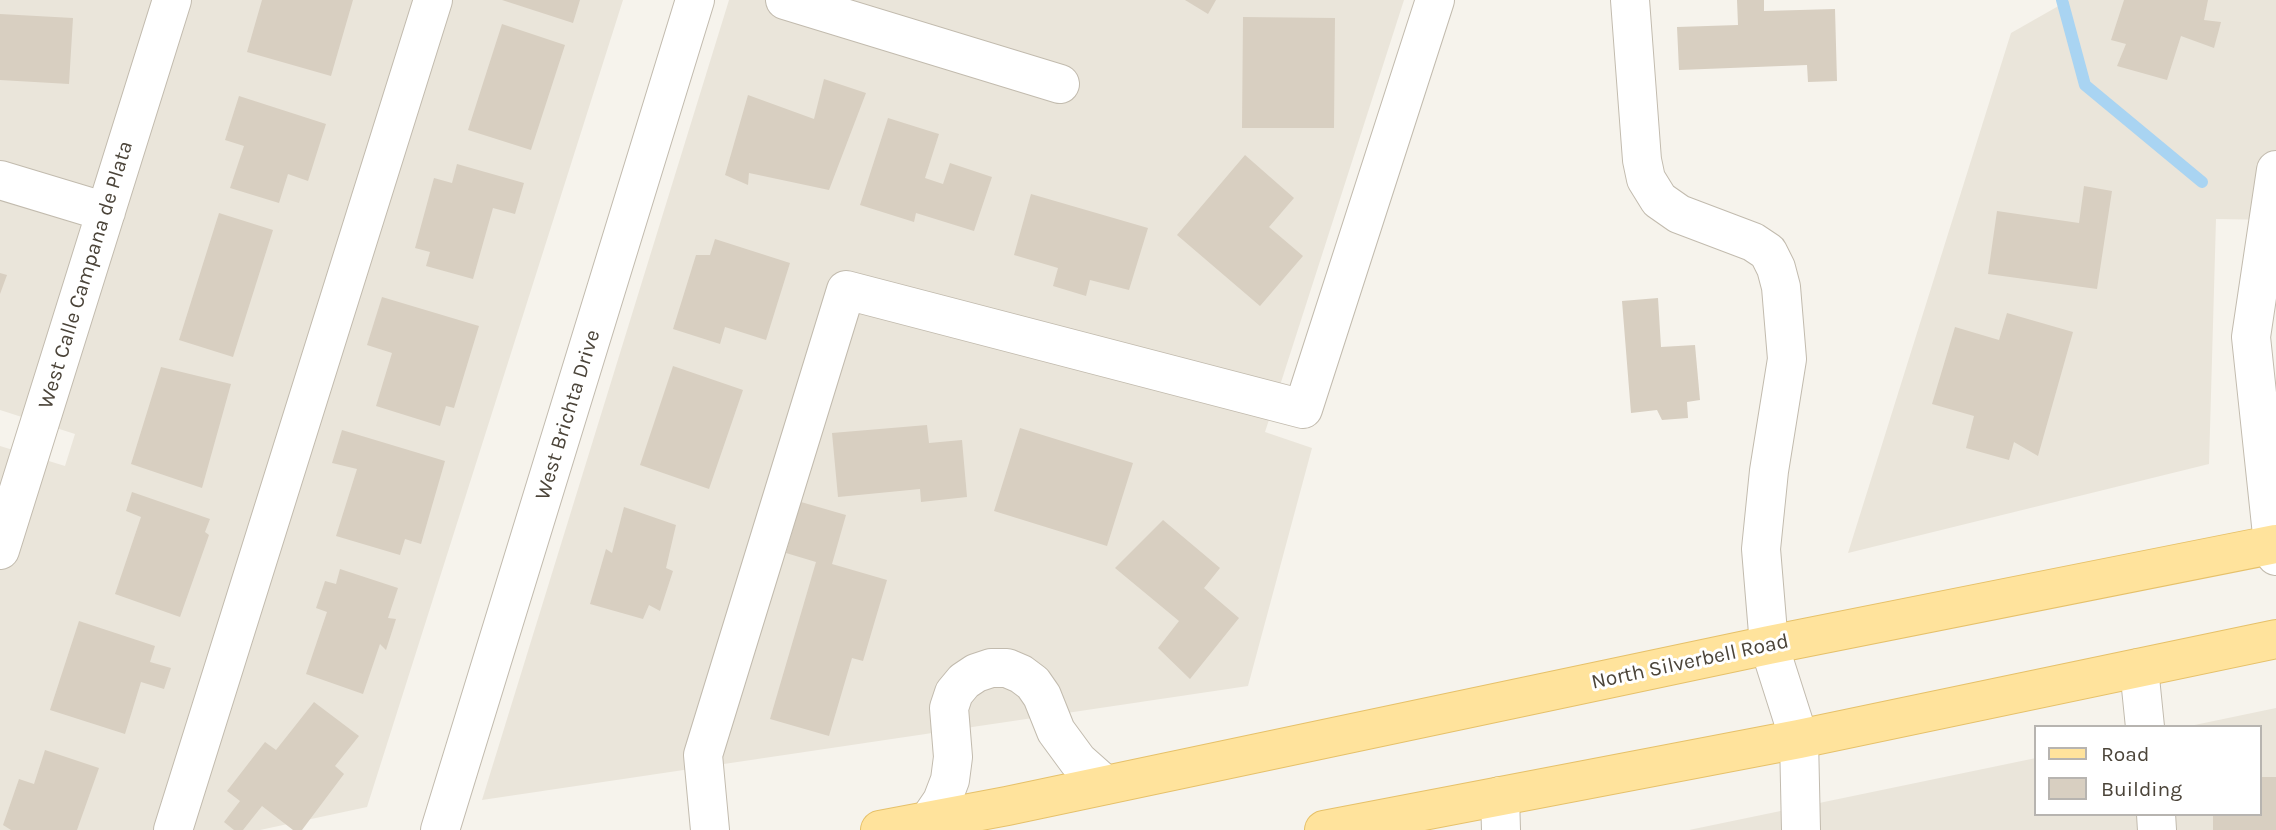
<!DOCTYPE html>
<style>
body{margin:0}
#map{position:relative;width:2276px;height:830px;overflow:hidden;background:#f6f3ec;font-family:Karla,sans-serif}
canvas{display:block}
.legend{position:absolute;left:2034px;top:725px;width:228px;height:91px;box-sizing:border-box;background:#fff;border:2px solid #b7b4b0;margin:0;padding:9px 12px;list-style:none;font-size:21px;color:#4b4439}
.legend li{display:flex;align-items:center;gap:14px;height:35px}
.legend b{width:35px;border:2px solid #b7b4b0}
</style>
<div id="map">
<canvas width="2276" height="830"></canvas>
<ul class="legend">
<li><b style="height:9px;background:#ffe39c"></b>Road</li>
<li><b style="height:19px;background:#d8cfc1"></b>Building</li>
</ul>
</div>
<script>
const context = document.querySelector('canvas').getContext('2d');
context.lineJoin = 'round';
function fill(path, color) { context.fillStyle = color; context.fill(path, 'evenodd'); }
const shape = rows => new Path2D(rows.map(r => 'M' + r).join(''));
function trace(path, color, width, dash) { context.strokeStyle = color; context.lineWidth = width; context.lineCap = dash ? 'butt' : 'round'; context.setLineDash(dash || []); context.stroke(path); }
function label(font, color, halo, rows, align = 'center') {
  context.font = font + ' Karla,sans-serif'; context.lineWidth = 6; context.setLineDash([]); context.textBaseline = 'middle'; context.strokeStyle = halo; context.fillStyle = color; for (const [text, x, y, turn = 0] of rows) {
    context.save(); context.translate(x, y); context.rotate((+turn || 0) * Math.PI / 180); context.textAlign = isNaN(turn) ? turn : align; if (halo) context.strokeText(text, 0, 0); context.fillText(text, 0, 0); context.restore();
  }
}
fill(shape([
 [0,0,623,0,367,807,260,830,0,830,0,446,65,466,75,434,0,410],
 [729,0,1404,0,1265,432,1312,448,1248,686,482,800],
 [2069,0,2276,0,2276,220,2216,219,2209,464,1848,553,2011,33],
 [2276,708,2276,830,1689,830,2036,758,2036,814,2260,814,2260,727,2185,727]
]), '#eae5da');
trace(shape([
 [2062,0,2085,85,2202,182]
]), '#a9d4f2', 12);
fill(shape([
 [262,0,353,0,331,76,247,52],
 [502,0,580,0,573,23],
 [1185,0,1216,0,1208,14],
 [1737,0,1764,0,1764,11,1835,9,1837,81,1808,82,1807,65,1679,70,1677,27,1738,25],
 [2124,0,2208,0,2204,20,2221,22,2214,48,2181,36,2167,80,2117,66,2126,44,2111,40],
 [0,14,73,18,69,84,0,80],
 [1243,17,1335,18,1334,128,1242,128],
 [502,24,565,45,531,150,468,130],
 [824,79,866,93,829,190,749,173,748,185,725,175,748,95,814,119],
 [239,96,326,124,308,181,288,174,279,203,230,188,244,146,225,140],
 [888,118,939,134,925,178,943,184,950,163,992,177,974,231,916,213,914,222,860,205],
 [1245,155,1294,198,1269,227,1303,256,1260,306,1177,235],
 [457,164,524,183,515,214,493,208,473,279,426,266,430,252,415,248,434,178,452,183],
 [2084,186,2112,191,2097,289,1988,274,1997,211,2079,223],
 [1031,194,1148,228,1129,290,1090,280,1086,296,1053,286,1058,268,1014,255],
 [219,213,273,230,233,357,179,340],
 [715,239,790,263,766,340,725,327,720,344,673,329,696,255,710,255],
 [0,273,7,275,0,294],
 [382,297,479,326,454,408,446,406,440,426,376,406,392,353,367,345],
 [1658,298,1661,347,1695,345,1700,400,1687,402,1688,418,1662,420,1657,410,1631,413,1622,301],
 [2007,313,2073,332,2038,456,2014,442,2009,460,1966,448,1974,416,1932,404,1955,327,1999,340],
 [673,366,743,390,709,489,640,465],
 [161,367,231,384,202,488,131,464],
 [927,425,929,443,962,440,967,497,921,502,920,489,838,497,832,433],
 [1020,428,1133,463,1107,546,994,511],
 [342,430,445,461,421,544,405,539,400,555,336,536,357,469,332,463],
 [132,492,210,519,205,532,209,535,180,617,115,594,141,517,126,511],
 [801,502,846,515,832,564,887,580,863,661,852,658,829,736,770,719,816,562,786,553],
 [624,507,676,525,666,568,673,571,660,611,649,605,643,619,590,604,606,549,612,553],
 [1163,520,1220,568,1204,588,1239,618,1190,679,1158,648,1179,621,1115,568],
 [340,569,398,588,388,618,396,619,386,650,380,644,363,694,306,674,327,612,316,608,325,581,336,584],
 [79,621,155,646,150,662,171,668,164,689,141,682,125,734,50,710],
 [314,702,359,736,335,766,344,774,302,830,293,830,262,806,243,830,234,830,224,822,240,801,227,791,265,742,276,750],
 [45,750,99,768,77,830,11,830,3,825,19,779,34,784],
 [2262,777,2276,777,2276,830,2213,830,2213,814,2260,814]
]), '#d8cfc1');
const minor = shape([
 [785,0,1060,84],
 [1630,0,1642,160,1646,179,1659,200,1679,214,1753,242,1768,252,1776,268,1781,287,1787,359,1769,471,1761,549,1769,645,1799,739,1801,830],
 [2276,170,2251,337,2273,544,2276,556],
 [0,180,106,212],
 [0,550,172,0],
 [2139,668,2145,727],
 [1500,796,1501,830],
 [2156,814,2157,830],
 [929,820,942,801,950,780,953,757,949,708,954,693,964,681,976,673,991,668,1007,668,1021,674,1033,683,1042,696,1056,731,1078,761,1105,785],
 [173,830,433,0],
 [440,830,695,0],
 [710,830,703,755,846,290,1303,409,1435,0]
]);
const major = shape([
 [880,830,1007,806,1769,645,2276,544],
 [1324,830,1799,739,2276,639]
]);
trace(minor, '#c2bbae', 40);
trace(major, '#e6c16a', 40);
trace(minor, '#fff', 38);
trace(major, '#ffe39c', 38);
label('21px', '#4b4439', '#fff', [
 ["West Calle Campana de Plata",86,275,-73],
 ["West Brichta Drive",568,415,-73],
 ["North Silverbell Road",1690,662,-12]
]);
</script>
